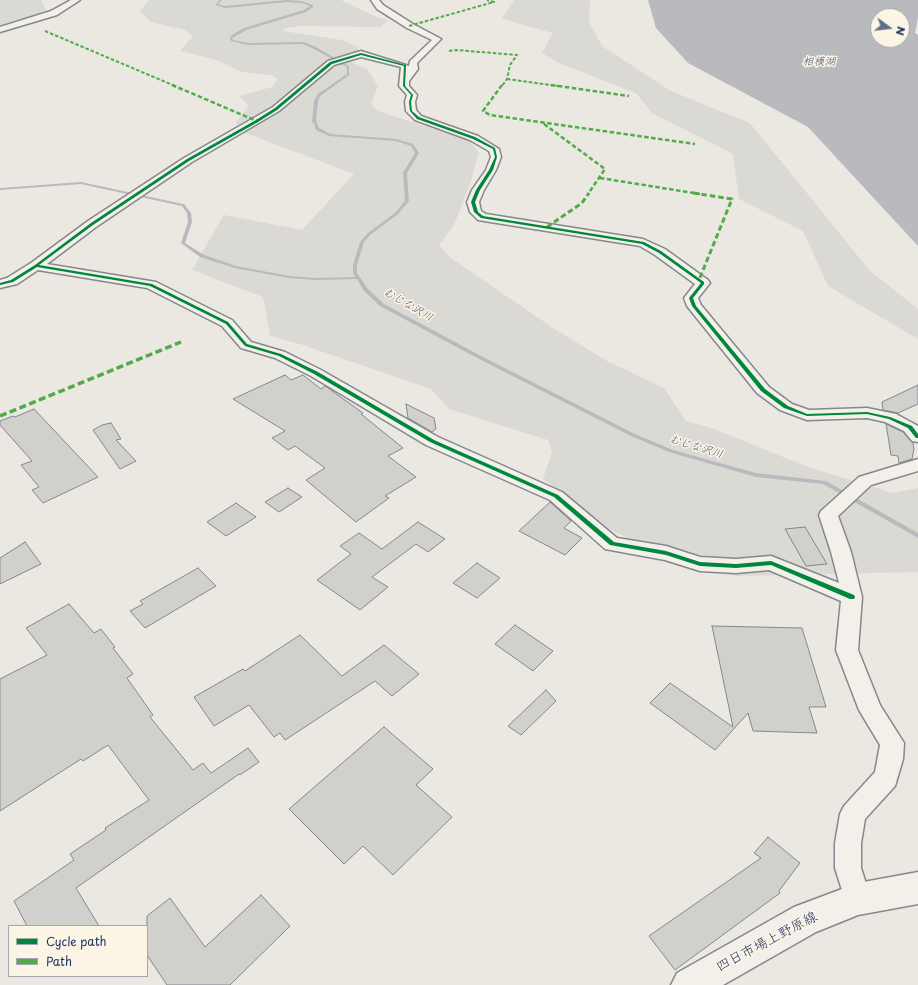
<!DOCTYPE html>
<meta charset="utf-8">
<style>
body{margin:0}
#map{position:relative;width:918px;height:985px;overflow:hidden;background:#eae8e1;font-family:"Playpen Sans",sans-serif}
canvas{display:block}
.legend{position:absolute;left:8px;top:925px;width:140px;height:52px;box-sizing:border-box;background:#fcf5e5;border:1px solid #a2a6af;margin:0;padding:5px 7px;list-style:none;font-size:12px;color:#1b2f5e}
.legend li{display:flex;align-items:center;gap:8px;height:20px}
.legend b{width:20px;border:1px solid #a2a6af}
.north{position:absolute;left:870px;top:8px;width:40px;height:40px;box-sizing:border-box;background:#fcf5e5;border:1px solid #a2a6af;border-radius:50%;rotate:105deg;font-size:11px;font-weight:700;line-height:16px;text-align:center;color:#1b2f5e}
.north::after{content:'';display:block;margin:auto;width:14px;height:18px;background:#63708c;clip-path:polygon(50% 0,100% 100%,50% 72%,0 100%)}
</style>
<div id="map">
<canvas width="918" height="985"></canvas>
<ul class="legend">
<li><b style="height:5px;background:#00873e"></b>Cycle path</li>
<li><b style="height:5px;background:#52ab49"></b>Path</li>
</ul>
<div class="north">N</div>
</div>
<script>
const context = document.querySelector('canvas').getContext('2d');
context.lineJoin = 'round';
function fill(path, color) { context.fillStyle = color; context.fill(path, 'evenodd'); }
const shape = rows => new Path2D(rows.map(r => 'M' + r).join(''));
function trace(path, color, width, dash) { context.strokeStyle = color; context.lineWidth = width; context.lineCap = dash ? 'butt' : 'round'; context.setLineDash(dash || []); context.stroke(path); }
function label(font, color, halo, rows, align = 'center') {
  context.font = font + ' "Playpen Sans","Klee One",sans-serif'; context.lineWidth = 3; context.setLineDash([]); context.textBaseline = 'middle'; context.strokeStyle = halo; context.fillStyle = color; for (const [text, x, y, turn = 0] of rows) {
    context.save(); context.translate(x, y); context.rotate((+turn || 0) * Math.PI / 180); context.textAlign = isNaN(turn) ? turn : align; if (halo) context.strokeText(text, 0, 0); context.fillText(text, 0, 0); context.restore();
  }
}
fill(shape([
 [0,0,41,0,46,10,30,18,0,28],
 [149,0,341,0,376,17,388,20,381,27,301,26,286,28,283,31,342,40,358,47,358,51,338,56,367,69,378,86,371,104,378,111,468,140,479,152,470,184,454,225,439,245,451,258,553,328,607,361,664,388,686,421,711,428,808,467,893,493,918,488,918,572,736,576,683,565,609,529,543,479,552,452,548,440,449,409,431,389,303,345,270,336,263,297,192,270,224,215,302,230,354,174,240,131,236,122,249,106,239,96,272,87,278,79,271,75,241,72,217,60,180,51,193,36,185,30,151,22,140,11],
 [514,0,590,0,589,22,602,46,671,91,750,123,870,271,918,309,918,339,828,286,803,231,739,199,733,154,652,113,636,93,559,63,542,53,553,33,516,23,502,18]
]), '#dbd9d4');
fill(shape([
 [648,0,918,0,918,18,915,33,918,35,918,246,808,127,688,63,656,28],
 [878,16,902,16,902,40,878,40]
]), '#b8babe');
fill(shape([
 [220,0,222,0,218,4,225,6,287,0,301,1,313,5,313,7,306,12,246,30,234,37,232,38,233,40,248,43,303,42,314,46,349,66,349,75,320,96,318,101,316,121,319,128,330,134,396,139,413,144,419,153,407,173,409,201,398,214,370,235,364,242,357,265,357,273,368,289,384,304,483,357,635,434,673,450,756,473,826,481,918,533,918,538,823,484,756,477,669,452,631,436,479,359,380,306,364,291,357,279,315,280,289,278,235,268,200,257,181,243,188,222,187,213,182,206,81,184,0,190,0,188,81,182,183,204,184,204,191,213,192,222,185,243,204,255,236,266,289,276,315,278,355,277,353,273,353,265,360,242,368,233,396,212,405,201,403,173,415,153,411,146,396,141,329,136,316,130,314,123,312,122,314,101,318,94,347,74,347,67,312,48,303,44,248,45,231,41,230,38,232,35,244,28,304,10,310,6,301,3,287,2,225,8,215,5,220,0]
]), '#b8babe');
const building = shape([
 [285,375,291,380,303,375,321,389,325,386,363,413,361,414,403,448,388,456,416,477,385,496,389,498,356,522,306,480,325,468,295,446,288,450,272,438,285,431,233,399,285,375],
 [918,385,918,404,898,413,883,410,882,402,918,385],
 [406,404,434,418,436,429,432,432,408,418,406,404],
 [34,409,98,477,43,503,32,490,39,487,21,465,32,461,0,425,0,421,13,416,15,417,34,409],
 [111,423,121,439,116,440,136,461,120,469,93,430,102,425,111,423],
 [886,424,903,432,913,443,914,449,912,459,899,463,898,456,891,455,886,424],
 [288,488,302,497,279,512,265,502,288,488],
 [550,502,571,521,564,528,582,538,565,555,519,531,550,502],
 [236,503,256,517,226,536,207,522,236,503],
 [418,522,445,539,428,552,416,544,372,577,388,587,360,610,317,580,351,554,340,546,359,533,382,549,418,522],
 [805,527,827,564,806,566,785,529,805,527],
 [25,542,41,564,0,584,0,558,25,542],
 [477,563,500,578,477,598,453,583,477,563],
 [198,568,216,586,145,628,130,611,143,604,140,601,198,568],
 [69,604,94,633,101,629,115,647,113,648,133,674,127,678,153,715,150,717,193,770,203,763,211,773,248,748,259,762,240,775,239,774,76,888,99,926,27,926,14,901,74,860,70,854,106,830,105,828,149,800,108,745,83,761,81,759,0,811,0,679,47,655,26,628,69,604],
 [515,625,553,651,533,671,495,644,515,625],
 [712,626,802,628,826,707,809,707,817,733,753,731,748,713,715,750,650,703,670,683,733,727,712,626],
 [300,635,342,676,384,645,419,674,392,696,375,681,285,740,280,733,274,737,249,705,214,726,194,697,243,669,245,671,300,635],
 [546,690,556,701,521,735,508,726,546,690],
 [384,727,433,769,416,785,452,817,393,875,363,846,344,864,289,809,384,727],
 [768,837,800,863,779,891,780,893,675,970,649,936,761,858,754,853,768,837],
 [261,895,290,926,230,985,167,985,147,955,147,916,170,898,205,947,261,895]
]);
fill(building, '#d0d0cd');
trace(building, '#84878d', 1);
const street = shape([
 [71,0,80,0,57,15,0,32,0,27,51,11,71,0],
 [371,0,379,0,383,5,413,24,441,39,417,63,418,69,409,81,409,86,417,95,415,102,416,110,421,116,478,136,499,149,501,157,496,170,484,190,479,202,481,211,486,214,643,239,665,249,708,280,710,283,698,298,701,305,769,387,792,404,809,410,867,408,896,414,918,426,918,442,912,441,904,431,885,422,867,418,807,420,780,410,757,393,687,306,684,298,695,284,655,255,640,246,478,220,470,212,467,202,472,190,486,170,491,157,489,151,470,140,415,120,406,111,405,102,407,95,399,86,401,67,361,57,334,65,279,111,192,162,96,227,47,264,156,282,232,320,251,342,285,352,321,370,438,437,562,492,617,538,666,546,700,557,736,559,771,556,839,583,831,552,819,515,821,511,859,477,918,459,918,471,871,485,838,516,851,552,862,597,858,650,880,705,904,743,903,759,895,786,865,819,861,843,861,868,871,899,868,909,858,912,848,909,835,868,835,843,840,814,844,806,875,772,880,745,859,710,836,650,841,601,769,570,736,573,700,571,665,560,605,549,550,500,426,445,311,376,275,358,241,348,222,326,147,288,38,270,17,284,0,288,0,280,7,278,31,263,88,221,184,158,273,107,328,61,361,51,409,66,410,61,432,40,407,28,377,9,371,0]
]);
const primary = shape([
 [918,872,918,904,858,915,816,932,723,985,671,985,677,973,794,907,858,883,918,872]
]);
trace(street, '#84878d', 3);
trace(primary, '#84878d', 3);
fill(street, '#f3f0ea');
fill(primary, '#f3f0ea');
trace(shape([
 [409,26,494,2,487,0],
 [45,31,175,86],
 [449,51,456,50,517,55,510,65,507,79,502,86],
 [507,79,558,86]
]), '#52ab49', 2, [3.5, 2]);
trace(shape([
 [172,85,257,121],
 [502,85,483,111,490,115,695,144],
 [551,85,629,96],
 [544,124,605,169,588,194],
 [600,178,700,194]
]), '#52ab49', 2.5, [4.5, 2.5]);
trace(shape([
 [693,193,732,199,699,280],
 [547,227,582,203,589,193]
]), '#52ab49', 3, [5.5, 3]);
trace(shape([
 [0,416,181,342]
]), '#52ab49', 3.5, [7, 3.5]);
fill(shape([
 [361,53,406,65,405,86,413,95,411,102,412,111,419,117,475,137,495,148,497,157,493,170,480,190,475,202,478,212,483,216,644,242,661,251,704,282,704,284,693,298,696,306,765,389,788,406,807,414,867,412,890,417,912,426,918,434,918,438,916,438,908,428,889,419,867,414,807,416,784,408,761,391,692,306,689,298,701,283,659,253,642,244,481,218,474,212,471,202,476,190,489,170,495,157,493,149,473,139,417,119,410,111,409,102,411,95,403,86,404,66,361,55,332,64,277,110,258,122,189,161,93,225,39,265,152,284,228,322,247,344,281,354,318,372,434,440,558,495,614,542,666,551,700,562,736,564,771,561,854,595,855,597,854,599,850,599,771,565,736,568,700,566,666,555,610,545,554,497,430,442,314,374,279,356,245,346,226,324,150,286,37,267,13,282,0,285,0,283,11,280,35,265,91,223,187,159,256,120,275,108,330,62,361,53]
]), '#00873e');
label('italic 11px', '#445376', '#fcf5e5', [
 ["相模湖",819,62],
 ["むじな沢川",408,305,30],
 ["むじな沢川",696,447,17]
]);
label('14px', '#1b2f5e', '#fcf5e5', [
 ["四日市場上野原線",767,942,-28]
]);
</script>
